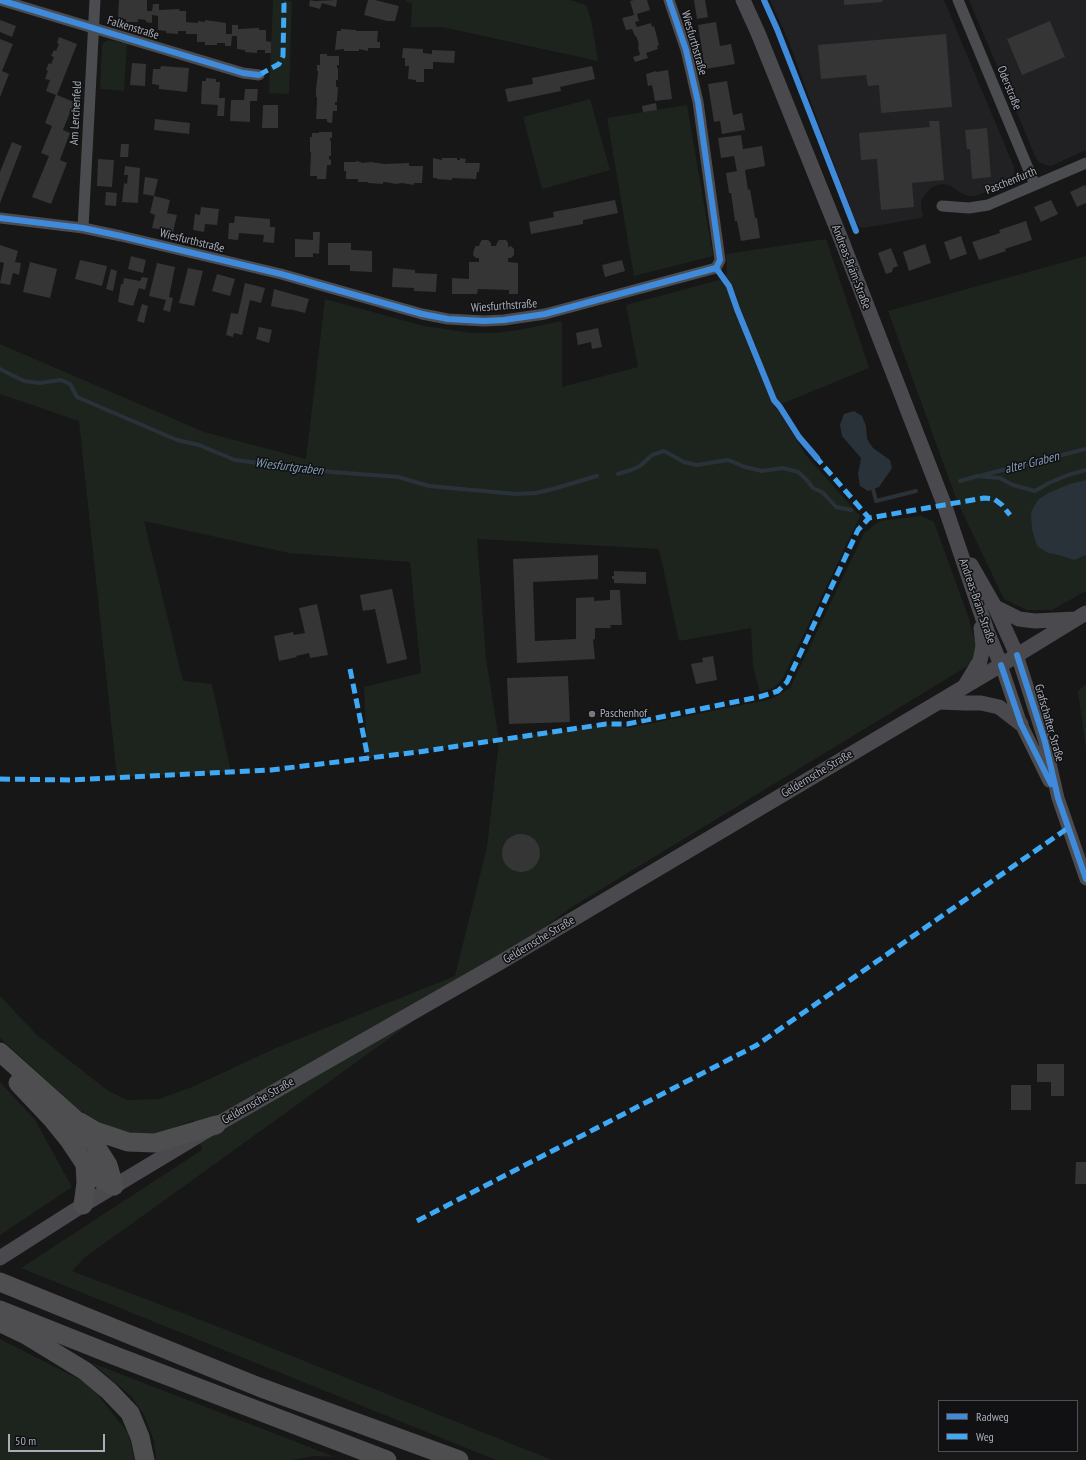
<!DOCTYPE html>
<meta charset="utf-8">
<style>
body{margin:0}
#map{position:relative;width:1086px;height:1460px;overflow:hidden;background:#171717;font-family:"PT Sans Narrow",sans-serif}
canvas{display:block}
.legend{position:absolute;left:938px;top:1400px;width:140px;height:52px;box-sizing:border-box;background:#111113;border:1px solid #4d4f55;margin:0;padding:5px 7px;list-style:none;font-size:12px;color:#a8adb8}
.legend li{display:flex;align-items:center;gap:8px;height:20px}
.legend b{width:20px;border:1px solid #4d4f55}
.scale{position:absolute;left:8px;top:1434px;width:97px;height:18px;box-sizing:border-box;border:2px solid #a8adb8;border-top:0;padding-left:5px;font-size:12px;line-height:14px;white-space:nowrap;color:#a8adb8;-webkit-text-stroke:3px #111113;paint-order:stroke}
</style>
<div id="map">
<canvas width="1086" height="1460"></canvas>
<ul class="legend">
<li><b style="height:5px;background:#408adc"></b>Radweg</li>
<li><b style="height:5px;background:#3fa9f5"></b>Weg</li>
</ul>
<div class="scale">50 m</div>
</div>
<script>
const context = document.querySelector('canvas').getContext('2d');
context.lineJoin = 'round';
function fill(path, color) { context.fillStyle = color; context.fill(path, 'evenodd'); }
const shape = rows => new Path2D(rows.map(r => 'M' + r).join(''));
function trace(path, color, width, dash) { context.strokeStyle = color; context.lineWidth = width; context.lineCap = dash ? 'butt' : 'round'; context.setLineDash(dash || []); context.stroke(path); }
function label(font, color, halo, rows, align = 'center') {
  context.font = font + ' "PT Sans Narrow",sans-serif'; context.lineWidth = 3; context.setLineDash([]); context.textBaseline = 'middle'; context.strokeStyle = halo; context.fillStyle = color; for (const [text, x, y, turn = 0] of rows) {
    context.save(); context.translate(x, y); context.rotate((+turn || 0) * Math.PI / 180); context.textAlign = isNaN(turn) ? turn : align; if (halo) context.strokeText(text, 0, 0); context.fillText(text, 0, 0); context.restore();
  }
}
fill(shape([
 [770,0,944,0,1014,167,1014,175,1012,179,1006,185,974,196,968,196,961,193,951,186,944,184,937,185,931,188,926,193,922,199,921,206,923,215,921,218,863,228,860,227,857,224,821,130,789,42],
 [969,0,1086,0,1086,150,1051,166,1045,165,1039,162,1036,158]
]), '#212123');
fill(shape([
 [273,0,287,0,292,2,289,94,269,93],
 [406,0,570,0,586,5,591,20,598,61,442,27,411,27,412,3,406,2],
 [108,40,127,44,124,91,100,89,102,46,103,43],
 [590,99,610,170,542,189,523,117],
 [687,105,713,256,634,276,607,118],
 [826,239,869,368,774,407,778,409,805,454,860,516,783,678,774,688,760,692,753,666,751,628,679,641,659,549,477,539,486,659,499,740,606,724,628,728,772,699,790,688,864,533,880,521,921,516,934,522,968,616,977,648,971,664,572,907,84,1258,72,1271,224,1329,552,1460,496,1460,21,1268,202,1150,194,1120,160,1133,142,1137,108,1128,78,1109,0,1038,0,996,37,1035,107,1090,127,1100,159,1099,192,1087,276,1048,455,976,487,847,499,741,367,758,364,687,421,673,410,562,289,553,144,521,183,681,212,684,231,772,117,777,79,421,0,394,0,344,204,432,306,459,325,299,424,326,471,333,495,333,519,330,562,321,562,387,638,367,626,305,719,280,725,277,727,271,726,254],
 [1086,256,1086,591,1052,610,1027,610,1004,599,957,501,888,311],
 [1086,684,1086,749,1078,691],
 [0,1082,35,1120,72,1187,0,1235],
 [0,1339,90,1385,128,1433,135,1460,0,1460],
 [92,1363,335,1457,315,1456,291,1460,156,1460,154,1441,144,1415,131,1396]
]), '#1d241e');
fill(shape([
 [854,411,862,416,866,426,867,439,873,448,890,460,892,468,879,487,868,491,860,486,858,474,861,458,842,436,840,425,844,414],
 [1086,480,1086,555,1074,560,1059,555,1048,553,1037,546,1032,529,1031,512,1038,500,1048,493,1070,484]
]), '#2a3239');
trace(shape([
 [0,369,24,381,40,383,61,380,70,384,77,397,177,440,199,445,235,460,332,472,398,477,429,486,516,494,536,493,553,489,597,476],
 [618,474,631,470,640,466,652,455,664,451,684,462,697,465,728,460,745,467,762,471,783,468,798,472,806,479,813,488,822,492,828,498,836,507,851,510],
 [983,475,1086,449],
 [960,481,978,476,1000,478,1013,485,1035,491,1049,483,1068,475,1086,470],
 [873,489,876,501,916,491]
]), '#2a3239', 4);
fill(shape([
 [119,0,147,0,147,11,152,11,153,4,159,4,159,10,180,9,179,11,186,11,186,22,198,23,198,21,205,22,205,20,226,23,226,34,232,34,232,25,238,25,238,29,259,28,259,30,266,30,266,41,271,42,271,53,265,53,265,50,257,50,257,53,245,52,245,50,237,49,237,36,232,36,231,46,225,46,225,43,217,43,217,45,205,45,205,42,197,42,197,34,186,34,186,31,178,31,178,34,166,33,166,31,158,30,158,16,152,15,152,23,146,22,146,20,138,19,138,22,126,22,126,19,118,19],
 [310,0,314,1,337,0,336,7,322,3,320,9,309,6],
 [368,0,375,0,399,6,395,21,387,21,364,15],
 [634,0,647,0,650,10,637,14,639,21,635,22,637,27,651,23,652,27,654,26,659,45,657,46,658,49,646,53,648,58,635,62,633,57,640,55,638,47,639,46,638,41,636,36,635,36,632,29,626,30,622,18,634,15,630,1],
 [694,0,705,0,708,17,697,19],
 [844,0,882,0,883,2,844,5],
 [0,20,16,26,12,37,0,32],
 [1050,21,1065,57,1022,75,1007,39],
 [716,22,720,46,731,44,735,64,705,69,698,25],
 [341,29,356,30,356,31,378,31,377,42,380,42,380,48,368,48,368,51,359,49,359,51,344,51,344,49,335,50,337,31,341,31],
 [946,34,952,107,881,113,879,85,868,86,866,75,821,79,818,45],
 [59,37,77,44,57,95,74,102,63,130,70,133,60,160,67,163,51,204,32,197,49,156,41,153,52,126,45,123,56,95,46,91,50,80,45,79,48,71,46,70,49,63,51,64,54,57,51,56,54,50,56,51,59,44,57,43],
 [0,39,13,44,2,71,9,74,0,97],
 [403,48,423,49,423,53,432,54,432,50,455,51,454,63,433,62,433,69,424,69,424,82,416,82,416,80,408,79,409,66,405,66,405,58,402,58],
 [320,54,327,54,327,56,339,56,339,65,337,65,337,68,338,68,338,80,336,80,336,87,338,87,337,102,335,102,335,105,337,105,337,111,333,111,332,123,327,122,327,119,316,119,317,101,317,97,316,97,316,89,318,73,318,71,317,71,317,65,320,65],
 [132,63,146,64,145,86,130,85],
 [161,66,189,68,187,92,159,89,159,85,152,84,153,69,160,69],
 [592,66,595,79,560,87,561,91,508,102,505,89,533,84,532,78],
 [668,70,672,99,655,101,652,85,648,86,646,74,656,71,656,72],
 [206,78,216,79,216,82,220,82,219,98,225,98,224,116,217,116,218,105,201,104,202,81,206,81],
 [727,81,733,115,742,113,745,130,722,134,720,121,714,122,708,84],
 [245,89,258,89,257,101,250,101,250,122,230,121,231,100,244,100],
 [656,103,657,110,643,112,642,106],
 [263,105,278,105,278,128,262,128],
 [155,119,190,123,189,134,154,130],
 [929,121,939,121,944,180,912,183,914,207,881,210,877,159,861,160,859,133,930,127],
 [987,128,991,177,972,179,970,149,967,149,965,130],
 [319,132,332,132,332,138,330,138,330,141,331,141,331,156,329,156,329,159,331,160,331,165,327,165,326,179,317,179,317,176,310,176,311,152,310,152,310,137,312,137,312,133,319,133],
 [741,135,743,149,762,146,765,166,745,170,748,190,750,189,755,218,757,218,760,238,741,241,737,221,735,221,731,193,729,193,726,173,737,171,734,156,721,158,718,138],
 [12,142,22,146,0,203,0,172],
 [121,144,129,144,128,157,120,157],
 [433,158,442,160,442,158,457,158,457,160,460,160,460,158,466,159,465,163,480,163,479,172,477,172,476,179,452,178,452,180,437,179,437,178,433,178],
 [98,159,114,160,112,187,97,186],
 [356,161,361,162,361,163,371,162,384,164,409,163,409,166,423,166,422,183,414,183,414,185,402,183,396,184,386,182,383,182,383,184,368,183,368,182,358,182,358,179,346,179,346,171,344,171,344,162,356,162],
 [125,166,140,168,138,203,122,202,124,183,127,184,128,175,124,175],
 [145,177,158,179,154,196,170,200,167,213,177,215,173,232,152,228,155,215,150,213,154,196,143,194],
 [1085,185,1086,188,1086,203,1077,207,1070,192],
 [106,192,117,193,116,206,105,205],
 [615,200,618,213,583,220,583,224,531,234,529,222,554,217,553,212],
 [1051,200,1058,214,1041,222,1034,207],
 [201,207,219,209,217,225,205,224,204,232,193,230,195,214,200,215],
 [235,216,270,219,270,227,275,227,274,243,263,242,264,235,251,234,239,233,238,240,228,239,229,223,234,223],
 [1026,221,1032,240,1005,249,1006,251,979,260,972,242,1000,233,999,230],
 [313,232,320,232,319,254,313,253,313,257,295,257,295,239,313,240],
 [961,236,967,254,950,260,944,242],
 [482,240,488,240,491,243,491,246,496,246,497,243,499,240,506,240,508,243,508,247,511,246,514,249,514,255,511,258,508,258,508,262,518,263,518,294,509,294,509,290,478,289,477,294,452,294,452,278,469,279,469,262,479,262,479,258,476,258,473,255,474,249,476,246,479,246,480,243],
 [328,243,351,243,351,250,372,251,372,272,350,271,350,265,328,265],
 [925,244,931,263,909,271,903,252],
 [0,245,18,251,15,262,21,263,19,275,13,273,10,285,0,283,4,263,0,262],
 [891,248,898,266,893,268,892,272,886,274,878,253],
 [131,256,146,260,143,273,128,269],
 [80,260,107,266,102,286,75,279],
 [622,260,625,271,605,277,602,265],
 [30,262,57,269,50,298,23,292],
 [157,263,175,267,169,297,173,298,170,312,163,310,166,300,149,296],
 [188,268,203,271,194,306,179,303],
 [393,268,415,270,415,273,437,274,436,292,414,291,414,288,392,287],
 [111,269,117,271,113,291,106,289],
 [217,274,235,279,230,296,212,291],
 [142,277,148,278,145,290,139,288,133,306,118,302,121,284,123,284,124,278,140,281],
 [245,283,265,288,261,303,250,300,242,335,234,333,233,337,226,335,231,313,238,314],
 [274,289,309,299,305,313,289,309,289,310,271,306],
 [142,304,148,306,144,323,137,321],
 [259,327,272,330,269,343,256,339],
 [598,328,602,347,592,349,591,342,578,345,576,333],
 [598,555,598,579,533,582,535,641,576,639,576,598,594,597,594,601,610,600,610,590,620,590,622,625,610,625,611,628,595,628,595,639,593,640,595,659,517,663,513,559],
 [614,571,646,572,646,584,614,583,614,579,612,579,612,576,614,576],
 [392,589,407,659,387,664,375,609,363,611,360,595],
 [317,604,328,655,310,658,309,653,296,656,297,657,279,661,274,636,293,632,294,635,305,633,299,608],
 [713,656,717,680,696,684,691,664,703,662,702,658],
 [568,676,570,722,509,724,507,678],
 '502 853a19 19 0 1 1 38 0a19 19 0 1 1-38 0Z',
 [1037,1064,1064,1064,1064,1096,1051,1096,1051,1082,1037,1082],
 [1011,1085,1031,1085,1031,1110,1011,1110],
 [1076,1162,1086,1162,1086,1184,1075,1184]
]), '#353536');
trace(shape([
 [0,0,243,73,259,75],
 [958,0,1035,185],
 [942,206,969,208,988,205,1086,163],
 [0,218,83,228,121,236,281,274,422,314,448,319,484,321,504,320,545,314,716,268,720,260,698,102,686,50,669,0],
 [83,228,95,0]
]), '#4b4c50', 11);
trace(shape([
 [1017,655,1045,742,1058,798,1086,879],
 [1001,665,1021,724,1049,781]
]), '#4b4c50', 13);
trace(shape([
 [743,0,758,33,843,244,944,504,987,631,1001,665],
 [971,565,995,607,1017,655],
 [995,607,1019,619,1035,621,1075,619],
 [966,684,980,661,983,646,981,628],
 [939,702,965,703,981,703,999,707,1021,724],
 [0,1258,83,1205,216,1125,501,962,1001,665,1086,613]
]), '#4a4a4e', 15);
trace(shape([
 [0,1052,76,1120,94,1143,108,1165,114,1186],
 [18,1083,52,1119,69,1140,85,1164,97,1177,114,1186],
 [80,1122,95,1131,128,1142,155,1143,216,1125],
 [83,1205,86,1183,85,1164],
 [0,1282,259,1387,459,1460],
 [0,1310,113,1355,387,1460],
 [3,1324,26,1335,85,1371,109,1391,130,1413,140,1437,145,1460]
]), '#4e4e51', 19);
trace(shape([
 [259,75,279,64,283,56,284,4,283,0],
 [815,456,869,518,984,498,994,499,1002,505,1010,515],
 [350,669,368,758],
 [0,779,71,780,271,770,418,752,606,724,627,724,759,697,778,691,787,682,858,530,869,518],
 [417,1221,757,1045,1068,828]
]), '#3fa9f5', 5, [10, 5]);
trace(shape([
 [0,0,243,73,259,75],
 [764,0,777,29,856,231],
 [0,218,83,228,121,236,281,274,422,314,448,319,484,321,504,320,545,314,716,268,720,260,698,102,686,50,669,0],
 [716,268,729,286,737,309,774,400,780,407,799,437,817,458],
 [1017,655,1045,742,1058,798,1086,879],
 [1001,665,1021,724,1051,784]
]), '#408adc', 6);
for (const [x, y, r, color] of [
 [592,714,4,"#757880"]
]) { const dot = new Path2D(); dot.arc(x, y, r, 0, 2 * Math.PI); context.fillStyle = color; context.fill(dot); trace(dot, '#111113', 1.5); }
label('12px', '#a8adb8', '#111113', [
 ["Falkenstraße",133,28,17],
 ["Wiesfurthstraße",694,43,74],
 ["Oderstraße",1009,88,68],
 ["Am Lerchenfeld",76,113,-87],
 ["Paschenfurth",1011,181,-22],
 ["Wiesfurthstraße",192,241,14],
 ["Andreas-Bräm-Straße",851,267,69],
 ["Wiesfurthstraße",504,306,-4],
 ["Andreas-Bräm-Straße",977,601,71],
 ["Grafschafter Straße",1049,723,74],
 ["Geldernsche Straße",817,774,-31],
 ["Geldernsche Straße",539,940,-31],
 ["Geldernsche Straße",258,1101,-30]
]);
label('12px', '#a8adb8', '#111113', [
 ["Paschenhof",600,714]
], 'left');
label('italic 13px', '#7f9bb3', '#111113', [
 ["alter Graben",1032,463,-14],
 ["Wiesfurtgraben",289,467,7]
]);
</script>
